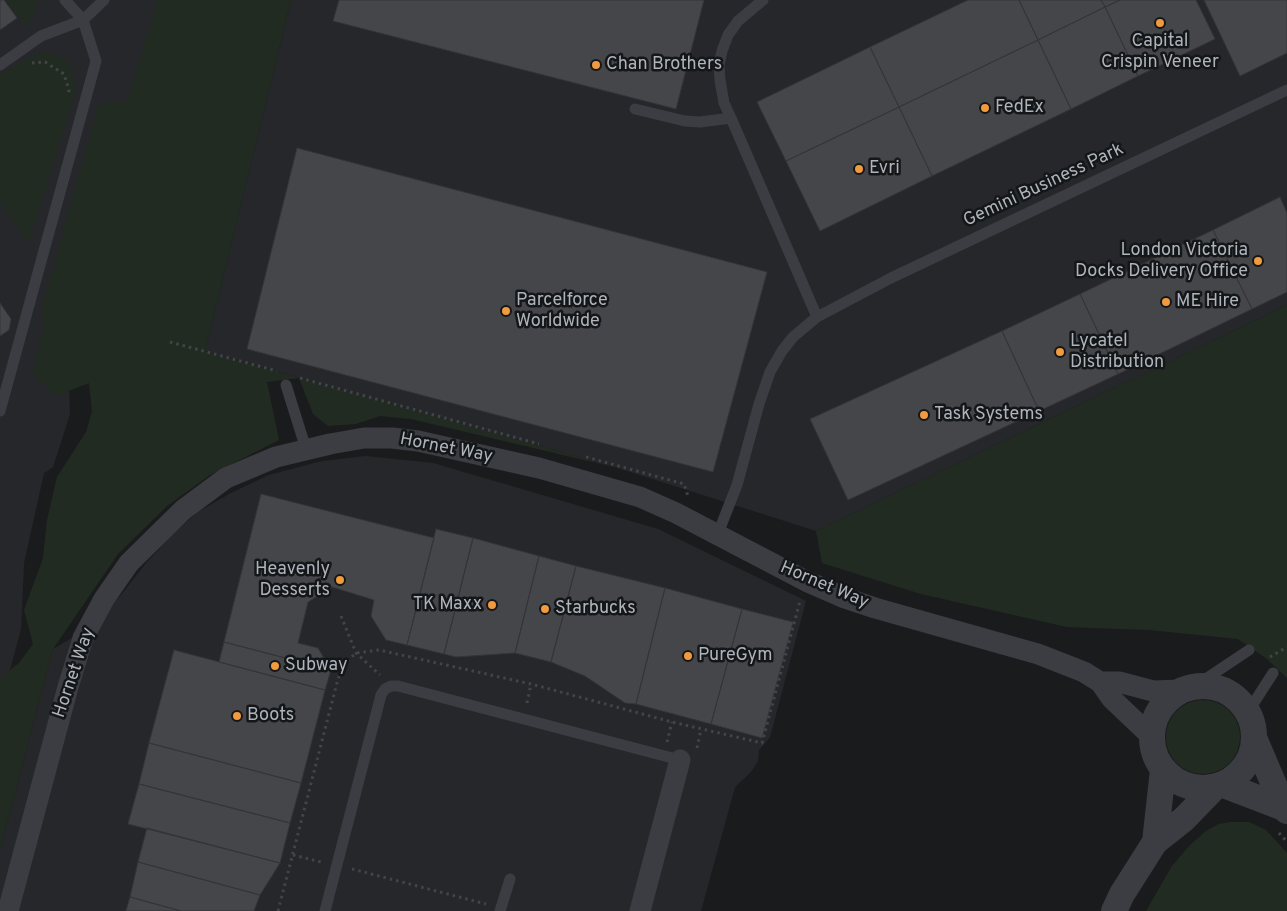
<!DOCTYPE html>
<style>
body{margin:0}
canvas{display:block;background:#1a1b1d}
</style>
<canvas width="1287" height="911"></canvas>
<script>
const context = document.querySelector('canvas').getContext('2d');
context.lineJoin = 'round';
function fill(path, color) { context.fillStyle = color; context.fill(path, 'evenodd'); }
const shape = rows => new Path2D(rows.map(r => 'M' + r).join(''));
function trace(path, color, width, dash) { context.strokeStyle = color; context.lineWidth = width; context.lineCap = dash ? 'butt' : 'round'; context.setLineDash(dash || []); context.stroke(path); }
function label(font, color, halo, rows, align = 'center') {
  context.font = font + ' Overpass,sans-serif'; context.lineWidth = 5; context.setLineDash([]); context.textBaseline = 'middle'; context.strokeStyle = halo; context.fillStyle = color; for (const [text, x, y, turn = 0] of rows) {
    context.save(); context.translate(x, y); context.rotate((+turn || 0) * Math.PI / 180); context.textAlign = isNaN(turn) ? turn : align; if (halo) context.strokeText(text, 0, 0); context.fillText(text, 0, 0); context.restore();
  }
}
fill(shape([
 [0,0,176,0,68,356,70,414,53,467,44,473,24,563,21,629,0,707],
 [291,0,1287,0,1287,305,816,531,618,468,205,351],
 [366,456,433,463,658,529,806,601,770,737,759,750,758,761,751,772,735,787,701,911,0,911,0,850,53,649,86,630,121,595,147,562,173,534,198,512,231,493,269,475,322,461]
]), '#26272a');
fill(shape([
 [5,0,37,0,37,9,26,26],
 [157,0,291,0,205,351,618,468,411,419,380,416,356,424,328,426,313,414,299,378,267,382,279,440,210,475,167,506,118,554,53,649,0,850,0,678,19,663,33,644,24,610,43,558,47,520,57,477,86,432,92,411,89,383,56,396,33,374,46,318,40,316,99,103,128,102],
 [43,51,66,58,75,80,74,97,28,244,0,201,0,74],
 [1287,305,1287,678,1267,659,1238,639,1149,630,1067,627,921,594,822,563,816,531],
 '1166 737a37 37 0 1 1 74 0a37 37 0 1 1-74 0Z',
 [1231,822,1249,822,1266,830,1287,853,1287,911,1146,911,1172,866,1190,845,1206,831,1219,824]
]), '#222b22');
const building = shape([
 [0,0,4,0,17,18,0,30,0,0],
 [339,0,704,0,676,109,333,21,339,0],
 [968,0,1019,0,1038,40,899,107,870,47,968,0],
 [1019,0,1101,0,1105,7,1038,40,1019,0],
 [1101,0,1120,0,1105,7,1101,0],
 [1120,0,1196,0,1215,39,1138,76,1105,7,1120,0],
 [1204,0,1287,0,1287,53,1240,76,1204,0],
 [1105,7,1138,76,1071,109,1038,40,1105,7],
 [1038,40,1071,109,932,176,899,107,1038,40],
 [870,47,899,107,786,161,757,102,870,47],
 [899,107,932,176,820,231,786,161,899,107],
 [297,148,767,272,713,472,247,349,297,148],
 [1280,197,1287,213,1287,292,1252,309,1213,230,1280,197],
 [1213,230,1252,309,1118,374,1080,294,1213,230],
 [1080,294,1118,374,1039,411,1002,331,1080,294],
 [0,303,11,319,9,330,0,336,0,303],
 [1002,331,1039,411,848,500,810,419,1002,331],
 [261,494,434,538,407,645,386,640,371,616,374,600,332,587,308,602,298,643,318,648,331,670,224,642,261,494],
 [436,529,473,538,444,654,407,645,436,529],
 [473,538,539,556,515,653,456,657,444,654,473,538],
 [539,556,576,566,551,662,515,653,539,556],
 [576,566,665,588,636,704,625,703,585,676,551,662,576,566],
 [665,588,742,609,711,724,636,704,665,588],
 [742,609,793,622,762,738,711,724,742,609],
 [224,642,331,670,325,690,219,662,224,642],
 [174,650,325,690,301,783,149,743,174,650],
 [149,743,301,783,290,823,139,784,149,743],
 [139,784,290,823,280,863,128,824,139,784],
 [147,828,280,863,260,895,138,862,147,828],
 [138,862,260,895,254,911,181,911,130,897,138,862],
 [130,897,181,911,126,911,130,897]
]);
fill(building, '#45464a');
trace(building, '#353539', 1);
trace(shape([
 [32,63,45,62,64,74,69,90,68,94],
 [170,342,277,371],
 [300,378,539,444],
 [586,457,684,484,688,496],
 [341,616,356,653,380,675],
 [1270,657,1287,647],
 [527,703,531,684],
 [667,742,672,722],
 [697,748,701,729],
 [1279,833,1287,842],
 [293,855,321,862],
 [352,869,486,904],
 [278,911,338,679,345,663,356,653,379,650,531,684,672,722,762,743,800,601]
]), '#414549', 3, [2.5, 4]);
trace(shape([
 [763,0,738,21,728,35,722,51,719,65,720,80,724,103,731,118,817,317],
 [0,65,41,36,83,20,65,0],
 [635,109,685,121,700,122,731,118],
 [286,385,306,449],
 [0,411,96,61,83,20,104,0],
 [717,536,737,485,759,404,770,372,782,351,793,337,817,317,891,278,1287,90],
 [1195,686,1249,650],
 [1248,712,1273,673],
 [325,911,381,695,385,689,391,686,398,686,680,760],
 [500,911,510,879]
]), '#3b3d42', 11);
trace(shape([
 [1100,682,1119,682,1153,691,1183,690],
 [8,911,68,687,83,638,104,599,129,563,183,510,226,478,276,457,330,444,364,438,392,438,418,441,539,468,640,497,676,513,806,581,845,598,875,608,1038,654,1084,672,1100,682,1112,699,1152,737],
 [640,911,680,760]
]), '#3b3d42', 21);
trace(shape([
 '1152 737a51 51 0 1 1 102 0a51 51 0 1 1-102 0Z',
 [1255,740,1284,808,1287,811],
 [1224,785,1284,808],
 [1155,842,1163,770],
 [1114,911,1122,894,1155,842,1184,819,1214,788]
]), '#3b3d42', 26);
for (const [x, y, r, color] of [
 [1160,23,5,"#f19a3e"],
 [596,65,5,"#f19a3e"],
 [985,108,5,"#f19a3e"],
 [859,169,5,"#f19a3e"],
 [1258,261,5,"#f19a3e"],
 [1166,302,5,"#f19a3e"],
 [506,311,5,"#f19a3e"],
 [1060,352,5,"#f19a3e"],
 [924,415,5,"#f19a3e"],
 [340,580,5,"#f19a3e"],
 [492,605,5,"#f19a3e"],
 [545,609,5,"#f19a3e"],
 [688,656,5,"#f19a3e"],
 [275,666,5,"#f19a3e"],
 [237,716,5,"#f19a3e"]
]) { const dot = new Path2D(); dot.arc(x, y, r, 0, 2 * Math.PI); context.fillStyle = color; context.fill(dot); trace(dot, '#151618', 2); }
label('18px', '#adb4bc', '#151618', [
 ["Capital",1160,42,"center"],
 ["Crispin Veneer",1160,63,"center"],
 ["Chan Brothers",606,65],
 ["FedEx",995,108],
 ["Evri",869,169],
 ["London Victoria",1248,251,"right"],
 ["Docks Delivery Office",1248,272,"right"],
 ["Parcelforce",516,301],
 ["Worldwide",516,322],
 ["ME Hire",1176,302],
 ["Lycatel",1070,342],
 ["Distribution",1070,363],
 ["Task Systems",934,415],
 ["Heavenly",330,570,"right"],
 ["Desserts",330,591,"right"],
 ["TK Maxx",482,605,"right"],
 ["Starbucks",555,609],
 ["PureGym",698,656],
 ["Subway",285,666],
 ["Boots",247,716]
], 'left');
label('18px', '#adb4bc', '#151618', [
 ["Gemini Business Park",1044,186,-25],
 ["Hornet Way",446,449,11],
 ["Hornet Way",824,586,23],
 ["Hornet Way",75,673,-71]
]);
</script>
